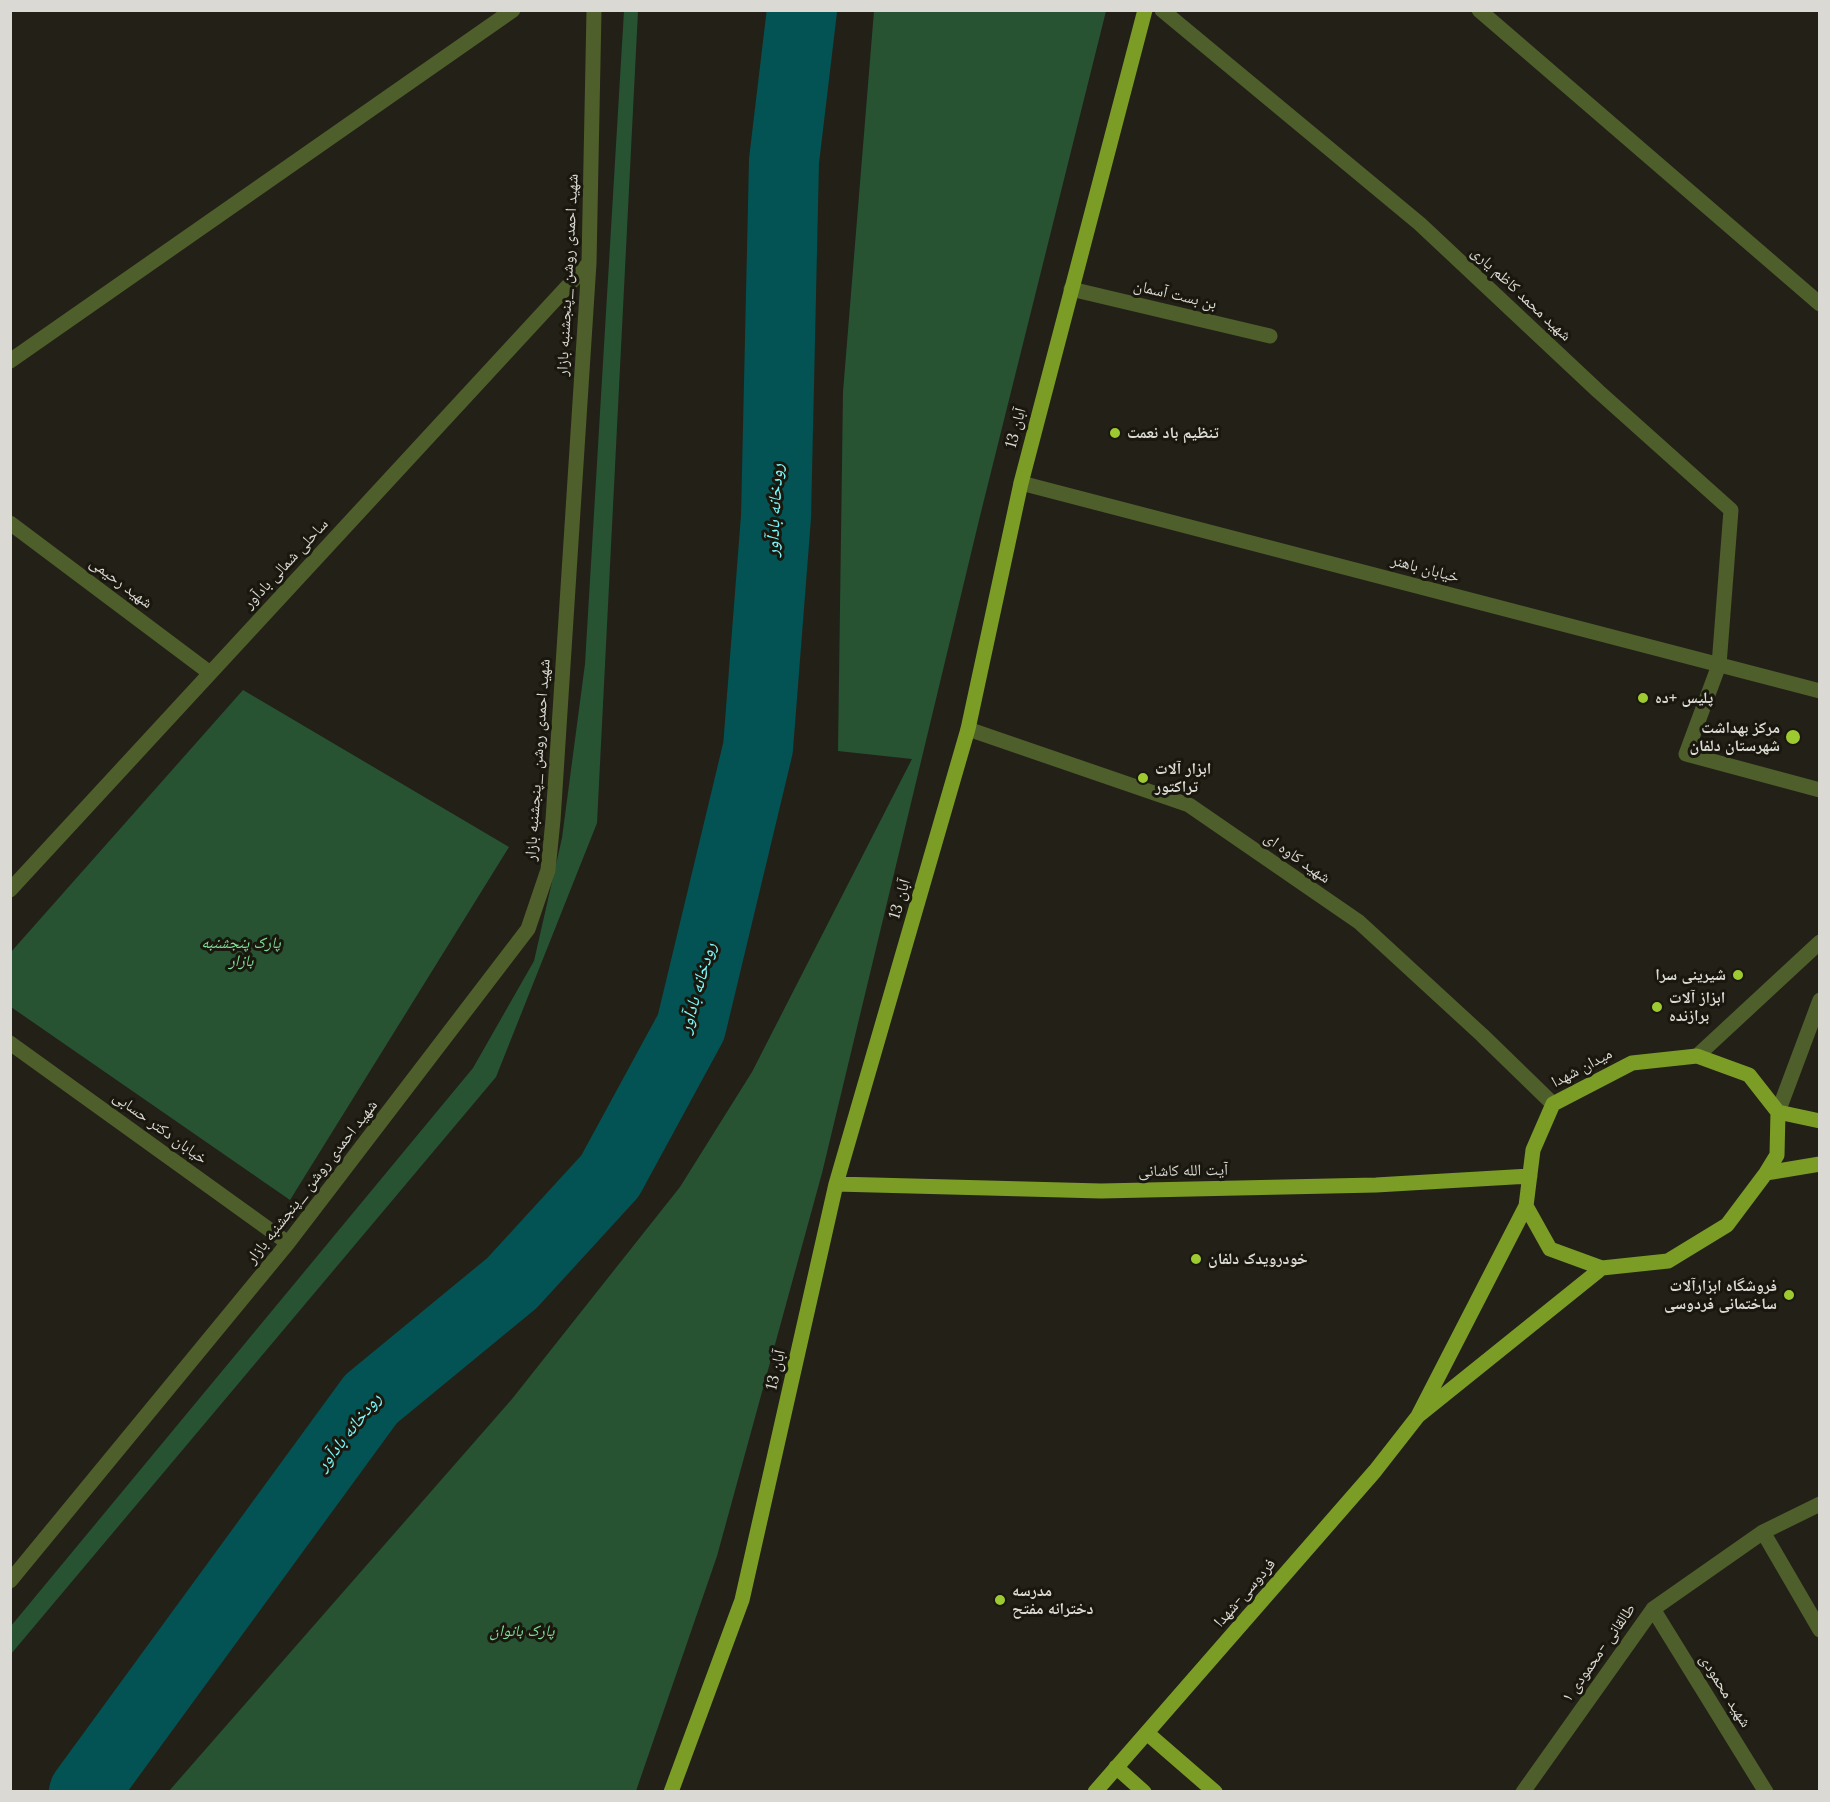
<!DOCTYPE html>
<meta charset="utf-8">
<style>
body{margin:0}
#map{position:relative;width:1830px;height:1802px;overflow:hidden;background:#232117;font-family:Lora,serif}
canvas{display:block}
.frame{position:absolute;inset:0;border:12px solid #dad9d3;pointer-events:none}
</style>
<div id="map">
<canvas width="1830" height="1802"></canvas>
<div class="frame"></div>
</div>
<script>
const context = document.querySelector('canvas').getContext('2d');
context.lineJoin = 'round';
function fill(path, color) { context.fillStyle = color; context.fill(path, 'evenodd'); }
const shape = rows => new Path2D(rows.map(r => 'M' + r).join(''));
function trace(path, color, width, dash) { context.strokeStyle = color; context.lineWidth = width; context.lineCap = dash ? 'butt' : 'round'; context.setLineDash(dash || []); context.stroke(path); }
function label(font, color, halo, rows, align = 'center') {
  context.font = font + ' Lora,"Noto Naskh Arabic",serif'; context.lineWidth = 6; context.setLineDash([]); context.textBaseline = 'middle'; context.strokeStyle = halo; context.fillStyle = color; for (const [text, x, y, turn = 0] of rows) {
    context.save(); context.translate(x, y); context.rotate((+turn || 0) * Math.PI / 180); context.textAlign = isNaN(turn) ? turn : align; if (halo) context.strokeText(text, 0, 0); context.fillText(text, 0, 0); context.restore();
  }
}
fill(shape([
 [624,11,638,11,597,823,496,1077,11,1654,11,1626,473,1068,534,961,562,838,585,664],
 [874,11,1106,11,980,516,822,1173,717,1556,636,1791,169,1791,512,1399,680,1187,752,1072,912,759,838,751,843,392],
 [243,690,509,847,290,1200,11,1007,11,952]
]), '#275333');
trace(shape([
 [84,1792,371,1399,512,1283,610,1176,691,1027,758,748,776,517,784,161,802,10]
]), '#045354', 70);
trace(shape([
 [1162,10,1420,224,1598,391,1731,510,1719,665,1686,754,1820,790],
 [1479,10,1820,304],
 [1071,289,1270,336],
 [10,361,513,10],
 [1021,483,1820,691],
 [10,523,210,673],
 [968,729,1189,805,1359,922,1482,1035,1553,1104],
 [10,890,589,263],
 [10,1043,288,1243],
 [1697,1056,1820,942],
 [1778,1112,1820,1000],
 [1763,1532,1820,1630],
 [10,1581,288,1243,528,929,548,870,553,820,589,263,594,10],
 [1653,1609,1766,1792],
 [1523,1792,1653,1609,1763,1532,1820,1504]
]), '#4e5f2c', 15);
trace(shape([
 [1697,1056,1749,1075,1778,1112,1777,1155,1766,1173,1727,1225,1668,1261,1602,1268,1550,1249,1526,1206,1533,1150,1553,1104,1632,1063,1697,1056],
 [1778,1112,1820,1121],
 [1766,1173,1820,1164],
 [836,1184,1101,1191,1376,1185,1530,1176],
 [1526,1206,1418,1416,1602,1268],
 [1147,1733,1215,1792],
 [1116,1767,1144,1792],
 [671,1792,742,1600,836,1184,968,729,1021,483,1145,10],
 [1095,1792,1375,1471,1418,1416]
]), '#7b9d26', 15);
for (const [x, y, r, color] of [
 [1115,433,6,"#9dca31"],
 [1643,698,6,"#9dca31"],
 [1793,737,8,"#9dca31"],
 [1143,778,6,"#9dca31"],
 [1738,975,6,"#9dca31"],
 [1657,1007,6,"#9dca31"],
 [1196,1259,6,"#9dca31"],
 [1789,1295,6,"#9dca31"],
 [1000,1600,6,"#9dca31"]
]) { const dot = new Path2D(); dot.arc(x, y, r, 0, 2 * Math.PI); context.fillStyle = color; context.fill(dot); trace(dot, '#19170e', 2); }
label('16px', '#dad9d3', '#19170e', [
 ["شهید احمدی روشن _پنجشنبه بازار",568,275,-87],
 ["شهید محمد کاظم یاری",1521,294,43],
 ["بن بست آسمان",1175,295,13],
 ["13 آبان",1016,428,-75],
 ["ساحلی شمالی بادآور",286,564,-47],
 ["خیابان باهنر",1425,569,15],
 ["شهید رحیمی",121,583,37],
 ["شهید احمدی روشن _پنجشنبه بازار",538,760,-86],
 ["شهید کاوه ای",1297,858,35],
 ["13 آبان",900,899,-74],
 ["میدان شهدا",1582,1068,-28],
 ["خیابان دکتر حسابی",160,1128,36],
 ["آیت الله کاشانی",1183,1171,-1],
 ["شهید احمدی روشن _پنجشنبه بازار",312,1182,-52],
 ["13 آبان",776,1370,-77],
 ["فردوسی-شهدا",1245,1593,-49],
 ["طالقانی -محمودی ۱",1599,1653,-55],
 ["شهید محمودی",1725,1691,58]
]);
label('bold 16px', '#dad9d3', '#19170e', [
 ["تنظیم باد نعمت",1127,433],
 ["پلیس +ده",1655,698],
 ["مرکز بهداشت",1780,728,"right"],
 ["شهرستان دلفان",1780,746,"right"],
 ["ابزار آلات",1155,769],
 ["تراکتور",1155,787],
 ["شیرینی سرا",1726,975,"right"],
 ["ابزاز آلات",1669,998],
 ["برازنده",1669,1016],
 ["خودرویدک دلفان",1208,1259],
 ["فروشگاه ابزارآلات",1777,1286,"right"],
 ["ساختمانی فردوسی",1777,1304,"right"],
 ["مدرسه",1012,1591],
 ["دخترانه مفتح",1012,1609]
], 'left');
label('italic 16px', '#7ee297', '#19170e', [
 ["پارک پنجشنبه",241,943],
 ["بازار",241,961],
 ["پارک بانوان",522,1631]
]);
label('italic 18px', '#7cfbfd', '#19170e', [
 ["رودخانه بادآور",775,510,-87],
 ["رودخانه بادآور",698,988,-74],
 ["رودخانه بادآور",349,1432,-52]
]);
</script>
